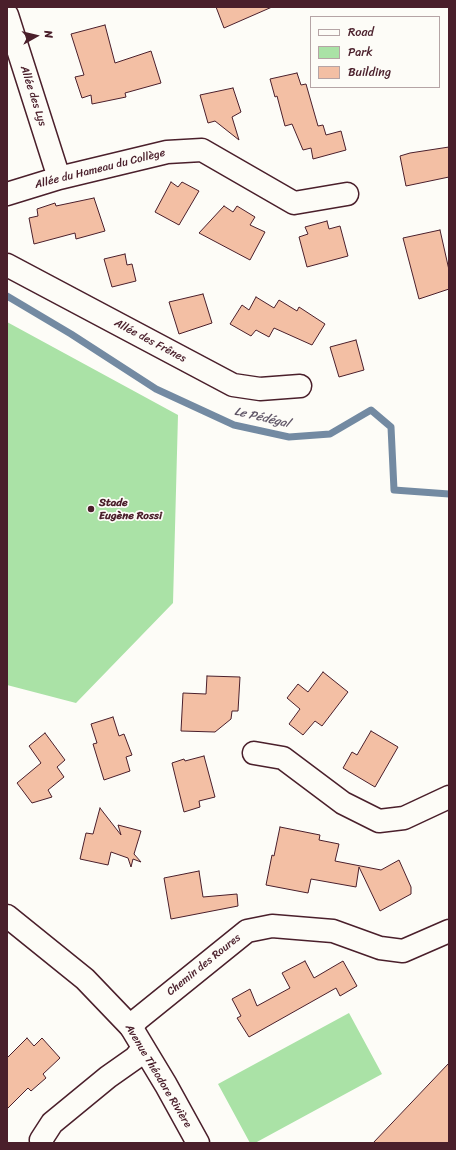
<!DOCTYPE html>
<meta charset="utf-8">
<style>
body{margin:0}
#map{position:relative;width:456px;height:1150px;overflow:hidden;background:#fdfcf7;font-family:Sriracha,sans-serif}
canvas{display:block}
.frame{position:absolute;inset:0;border:8px solid #4a1f2b;pointer-events:none}
.legend{position:absolute;left:310px;top:16px;width:130px;height:72px;box-sizing:border-box;background:#fdfcf7;border:1px solid #b5a4a5;margin:0;padding:5px 7px;list-style:none;font-size:12px;color:#4a1f2b}
.legend li{display:flex;align-items:center;gap:8px;height:20px}
.legend b{width:20px;border:1px solid #b5a4a5}
.north{position:absolute;left:16px;top:16px;width:40px;height:40px;-webkit-text-stroke:3px #fdfcf7;paint-order:stroke;rotate:82deg;font-size:11px;font-weight:700;line-height:16px;text-align:center;color:#4a1f2b}
.north::after{content:'';display:block;margin:auto;width:14px;height:18px;background:#4a1f2b;clip-path:polygon(50% 0,100% 100%,50% 72%,0 100%)}
</style>
<div id="map">
<canvas width="456" height="1150"></canvas>
<div class="frame"></div>
<ul class="legend">
<li><b style="height:5px;background:#fdfcf7"></b>Road</li>
<li><b style="height:11px;background:#aae2a6"></b>Park</li>
<li><b style="height:11px;background:#f3bfa4"></b>Building</li>
</ul>
<div class="north">N</div>
</div>
<script>
const context = document.querySelector('canvas').getContext('2d');
context.lineJoin = 'round';
function fill(path, color) { context.fillStyle = color; context.fill(path, 'evenodd'); }
const shape = rows => new Path2D(rows.map(r => 'M' + r).join(''));
function trace(path, color, width, dash) { context.strokeStyle = color; context.lineWidth = width; context.lineCap = dash ? 'butt' : 'round'; context.setLineDash(dash || []); context.stroke(path); }
function label(font, color, halo, rows, align = 'center') {
  context.font = font + ' Sriracha,sans-serif'; context.lineWidth = 3.5; context.setLineDash([]); context.textBaseline = 'middle'; context.strokeStyle = halo; context.fillStyle = color; for (const [text, x, y, turn = 0] of rows) {
    context.save(); context.translate(x, y); context.rotate((+turn || 0) * Math.PI / 180); context.textAlign = isNaN(turn) ? turn : align; if (halo) context.strokeText(text, 0, 0); context.fillText(text, 0, 0); context.restore();
  }
}
fill(shape([
 [7,322,178,415,173,603,76,703,7,685],
 [349,1013,382,1074,255,1143,250,1143,218,1084]
]), '#aae2a6');
trace(shape([
 [7,296,71,334,156,389,234,425,289,437,330,434,371,410,391,427,394,490,449,494]
]), '#738aa2', 7);
const building = shape([
 [216,7,272,7,224,28,216,7],
 [105,25,115,63,151,51,161,83,125,93,126,97,92,104,91,95,82,98,75,77,84,75,71,34,105,25],
 [297,73,301,85,306,84,318,126,323,125,326,135,341,131,346,150,313,159,311,148,303,150,292,124,285,126,277,96,275,97,270,79,297,73],
 [233,88,241,112,232,117,239,140,215,121,208,123,200,95,233,88],
 [449,147,449,177,406,186,400,156,410,153,449,147],
 [171,182,178,187,182,182,199,191,179,225,155,212,171,182],
 [94,198,105,231,76,239,75,233,34,244,29,218,38,216,37,209,55,203,56,206,94,198],
 [224,206,233,212,237,206,255,217,250,225,265,232,250,260,199,233,224,206],
 [327,221,329,229,340,226,348,256,307,267,299,237,308,234,305,227,327,221],
 [440,230,449,270,449,289,419,299,403,238,440,230],
 [125,254,127,265,132,264,136,281,112,287,104,259,125,254],
 [203,294,212,323,179,334,169,302,203,294],
 [256,297,274,308,279,300,297,311,299,307,325,324,312,345,274,328,269,337,256,330,251,336,230,324,242,305,249,310,256,297],
 [356,340,364,370,339,377,330,347,356,340],
 [323,672,348,692,322,726,315,721,303,735,289,724,300,709,287,698,298,684,308,692,323,672],
 [207,676,240,677,238,711,232,711,231,719,215,732,181,731,183,693,206,694,207,676],
 [113,717,119,736,124,734,132,755,126,757,130,771,104,780,93,744,97,743,91,724,113,717],
 [371,731,398,747,375,787,343,768,352,752,357,755,371,731],
 [45,733,65,760,57,767,64,777,48,790,52,797,32,803,17,783,41,763,29,746,45,733],
 [204,756,215,797,199,801,200,807,184,812,172,763,184,759,185,761,204,756],
 [100,808,121,835,118,825,141,831,134,854,141,862,133,859,131,867,128,858,111,852,108,865,80,859,86,833,93,834,100,808],
 [280,827,320,835,319,840,339,844,335,861,381,870,399,860,411,887,411,894,380,911,359,867,356,887,311,879,308,893,266,885,272,855,274,856,280,827],
 [199,871,203,897,237,894,238,906,171,919,164,878,199,871],
 [305,961,314,978,343,961,357,986,340,996,336,988,249,1037,237,1018,241,1016,232,999,250,989,257,1006,290,988,282,973,305,961],
 [27,1038,34,1046,42,1038,60,1058,43,1074,46,1078,31,1091,28,1088,7,1109,7,1058,27,1038],
 [449,1063,449,1143,373,1143,449,1063]
]);
fill(building, '#f3bfa4');
trace(building, '#4a1f2b', 1);
const minor = shape([
 [7,15,59,178],
 [7,194,59,178,167,152,202,150,294,203,347,194],
 [7,265,233,385,260,389,300,386],
 [254,753,283,758,343,803,379,821,404,818,449,797],
 [131,1027,138,1019,247,931,272,926,333,931,380,948,403,951,449,931],
 [42,1143,41,1140,52,1123,108,1077,135,1058,143,1048]
]);
const major = shape([
 [7,916,85,979,131,1027,166,1085,198,1143]
]);
trace(minor, '#4a1f2b', 25);
trace(major, '#4a1f2b', 25);
trace(minor, '#fdfcf7', 22);
trace(major, '#fdfcf7', 22);
for (const [x, y, r, color] of [
 [91,509,4,"#4a1f2b"]
]) { const dot = new Path2D(); dot.arc(x, y, r, 0, 2 * Math.PI); context.fillStyle = color; context.fill(dot); trace(dot, '#fdfcf7', 1.5); }
label('11px', '#4a1f2b', '#fdfcf7', [
 ["Allée des Lys",33,96,72],
 ["Allée du Hameau du Collège",100,169,-14],
 ["Allée des Frênes",150,341,28],
 ["Chemin des Roures",204,965,-39],
 ["Avenue Théodore Rivière",158,1076,59]
]);
label('bold 11px', '#4a1f2b', '#fdfcf7', [
 ["Stade",99,503],
 ["Eugène Rossi",99,516]
], 'left');
label('italic 12px', '#5f5566', '#fdfcf7', [
 ["Le Pédégal",262,418,13]
]);
</script>
